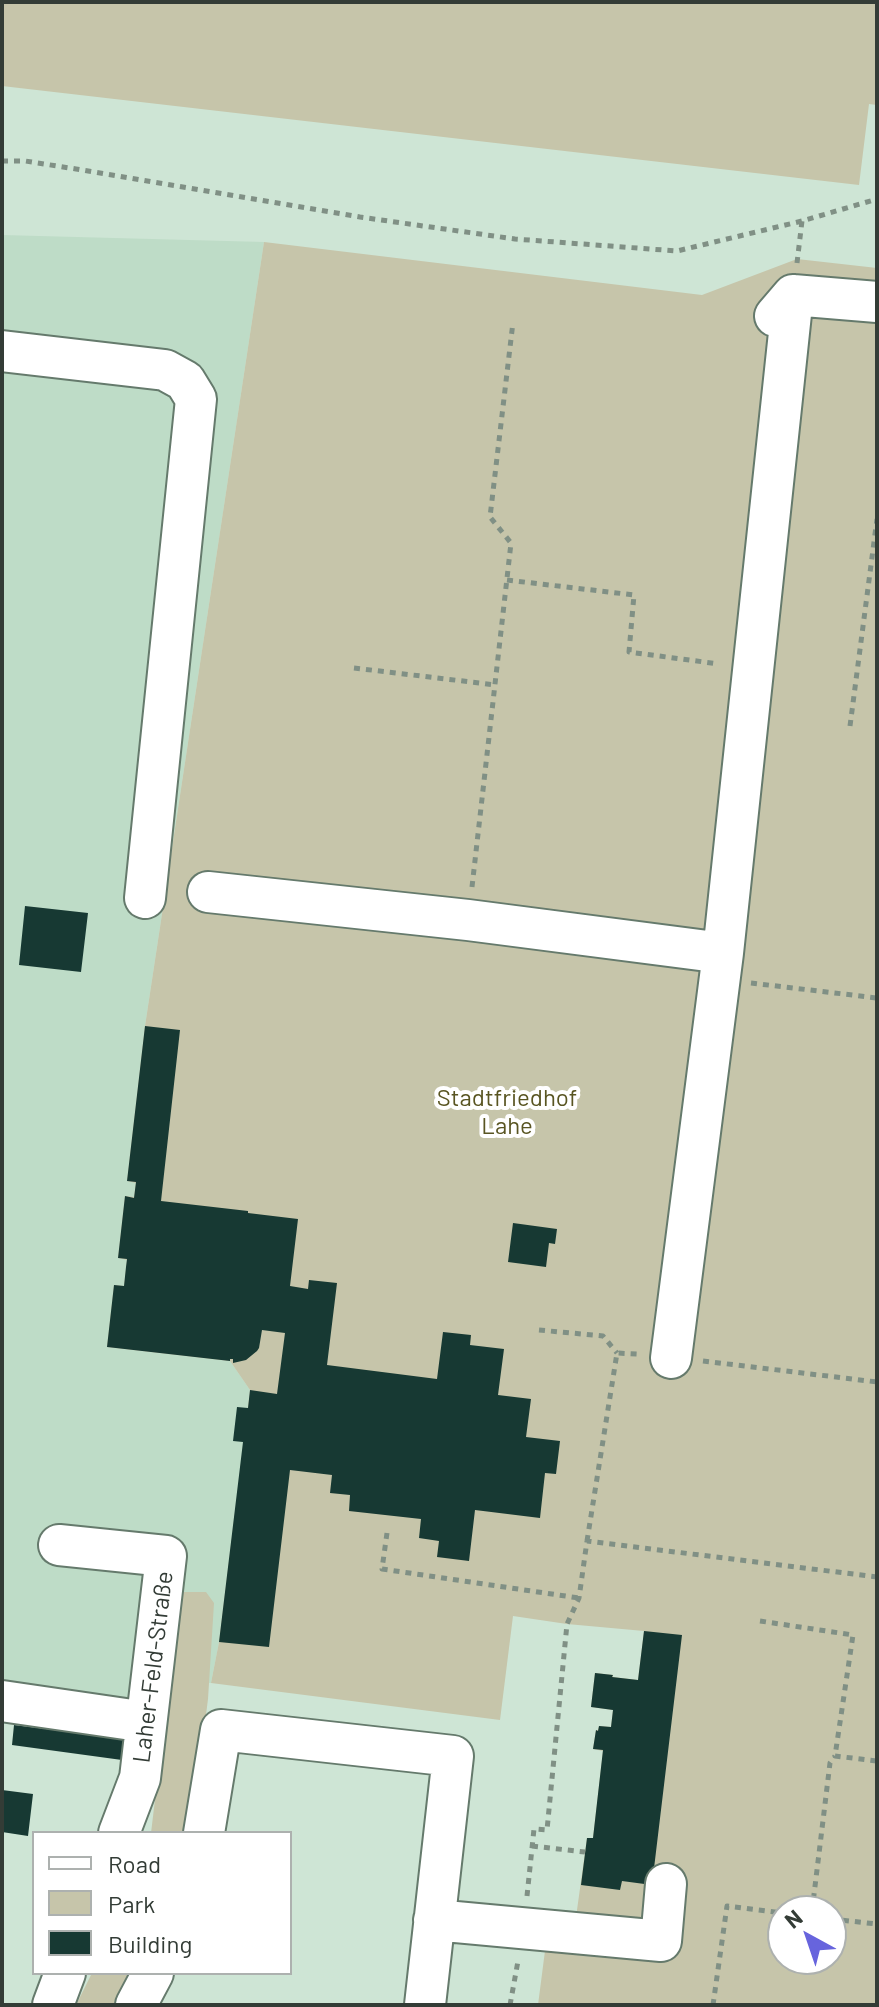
<!DOCTYPE html>
<meta charset="utf-8">
<style>
body{margin:0}
#map{position:relative;width:879px;height:2007px;overflow:hidden;background:#cee5d5;font-family:Barlow,sans-serif}
canvas{display:block}
.frame{position:absolute;inset:0;border:4px solid #333c36;pointer-events:none}
.legend{position:absolute;left:32px;top:1831px;width:260px;height:144px;box-sizing:border-box;background:#fff;border:2px solid #adb1af;margin:0;padding:10px 14px;list-style:none;font-size:24px;color:#333c36}
.legend li{display:flex;align-items:center;gap:16px;height:40px}
.legend b{width:40px;border:2px solid #adb1af}
.north{position:absolute;left:767px;top:1895px;width:80px;height:80px;box-sizing:border-box;background:#fff;border:2px solid #adb1af;border-radius:50%;rotate:320deg;font-size:22px;font-weight:700;line-height:32px;text-align:center;color:#333c36}
.north::after{content:'';display:block;margin:auto;width:28px;height:36px;background:#6764dd;clip-path:polygon(50% 0,100% 100%,50% 72%,0 100%)}
</style>
<div id="map">
<canvas width="879" height="2007"></canvas>
<div class="frame"></div>
<ul class="legend">
<li><b style="height:10px;background:#fff"></b>Road</li>
<li><b style="height:22px;background:#c6c5aa"></b>Park</li>
<li><b style="height:22px;background:#173933"></b>Building</li>
</ul>
<div class="north">N</div>
</div>
<script>
const context = document.querySelector('canvas').getContext('2d');
context.lineJoin = 'round';
function fill(path, color) { context.fillStyle = color; context.fill(path, 'evenodd'); }
const shape = rows => new Path2D(rows.map(r => 'M' + r).join(''));
function trace(path, color, width, dash) { context.strokeStyle = color; context.lineWidth = width; context.lineCap = dash ? 'butt' : 'round'; context.setLineDash(dash || []); context.stroke(path); }
function label(font, color, halo, rows, align = 'center') {
  context.font = font + ' Barlow,sans-serif'; context.lineWidth = 8; context.setLineDash([]); context.textBaseline = 'middle'; context.strokeStyle = halo; context.fillStyle = color; for (const [text, x, y, turn = 0] of rows) {
    context.save(); context.translate(x, y); context.rotate((+turn || 0) * Math.PI / 180); context.textAlign = isNaN(turn) ? turn : align; if (halo) context.strokeText(text, 0, 0); context.fillText(text, 0, 0); context.restore();
  }
}
fill(shape([
 [2,235,264,242,145,1026,127,1181,136,1182,134,1198,125,1197,118,1258,127,1259,124,1286,107,1347,230,1361,250,1390,219,1642,211,1683,152,1677,146,1722,2,1701]
]), '#bedcc7');
fill(shape([
 [2,2,877,2,877,105,869,104,859,185,2,86],
 [264,242,702,295,797,259,877,268,877,2005,538,2005,546,1943,572,1946,587,1838,593,1838,603,1751,593,1749,596,1730,598,1730,599,1726,611,1727,613,1710,591,1707,595,1673,613,1675,613,1677,638,1680,644,1631,567,1624,513,1616,500,1720,211,1683,219,1642,250,1390,230,1361,107,1347,114,1285,124,1286,127,1260,118,1258,125,1196,134,1197,136,1183,127,1181,145,1026],
 [783,1911,831,1911,831,1959,783,1959],
 [180,1592,206,1592,214,1603,208,1699,191,1833,151,1833],
 [92,1973,131,1973,116,2005,76,2005]
]), '#c6c5aa');
fill(shape([
 [25,906,88,913,81,972,19,965],
 [145,1026,180,1030,161,1201,248,1211,248,1213,298,1219,290,1286,308,1289,309,1280,337,1283,327,1365,437,1379,443,1332,471,1335,470,1345,504,1349,498,1395,531,1399,526,1437,560,1441,556,1474,545,1473,540,1518,475,1510,469,1561,437,1557,439,1541,419,1538,421,1519,349,1511,350,1495,330,1493,332,1475,290,1470,269,1647,219,1642,243,1442,233,1441,237,1407,248,1408,250,1390,277,1394,285,1333,262,1330,259,1348,257,1351,246,1360,233,1363,233,1359,230,1359,230,1361,107,1347,114,1285,124,1286,126,1267,127,1259,118,1258,125,1196,134,1198,136,1182,127,1181],
 [513,1223,557,1229,555,1244,549,1243,546,1267,508,1262],
 [644,1631,682,1635,652,1885,622,1881,620,1890,581,1885,587,1838,593,1838,603,1750,593,1749,596,1730,598,1731,599,1726,611,1727,613,1710,591,1707,595,1673,613,1675,612,1677,638,1680],
 [14,1725,125,1739,122,1760,12,1745],
 [2,1790,33,1794,28,1836,2,1832]
]), '#173933');
const minor = shape([
 [775,316,793,295,877,302],
 [2,351,165,370,185,381,196,399,145,898],
 [208,892,468,920,723,953],
 [671,1358,723,953,793,295],
 [59,1545,166,1556,140,1778,119,1833],
 [2,1701,146,1722],
 [204,1833,221,1730,453,1756,425,2005],
 [434,1920,661,1941,666,1884],
 [53,2005,65,1973],
 [136,2005,153,1973]
]);
trace(minor, '#657a6c', 44);
trace(shape([
 [2,161,25,161,76,169,360,217,515,239,677,251,802,221,877,199],
 [797,263,802,221],
 [507,580,634,595,629,652,719,664],
 [354,668,496,685],
 [850,726,877,519],
 [472,887,511,543,490,517,513,322],
 [751,983,877,998],
 [539,1330,603,1336,617,1353],
 [703,1361,877,1382],
 [387,1533,382,1569,579,1598],
 [587,1541,617,1353,637,1354],
 [760,1621,853,1635,835,1756,877,1761],
 [532,1846,585,1852],
 [527,1896,534,1829,547,1830,567,1624,579,1598,587,1541,877,1577],
 [812,1911,830,1763,835,1756],
 [831,1919,877,1924],
 [510,2005,518,1961],
 [713,2005,727,1906,783,1913]
]), '#809085', 5, [6, 6]);
trace(minor, '#fff', 40);
label('24px', '#595522', '#fff', [
 ["Stadtfriedhof",507,1098],
 ["Lahe",507,1126]
]);
label('24px', '#333c36', '#fff', [
 ["Laher-Feld-Straße",153,1667,-83]
]);
</script>
